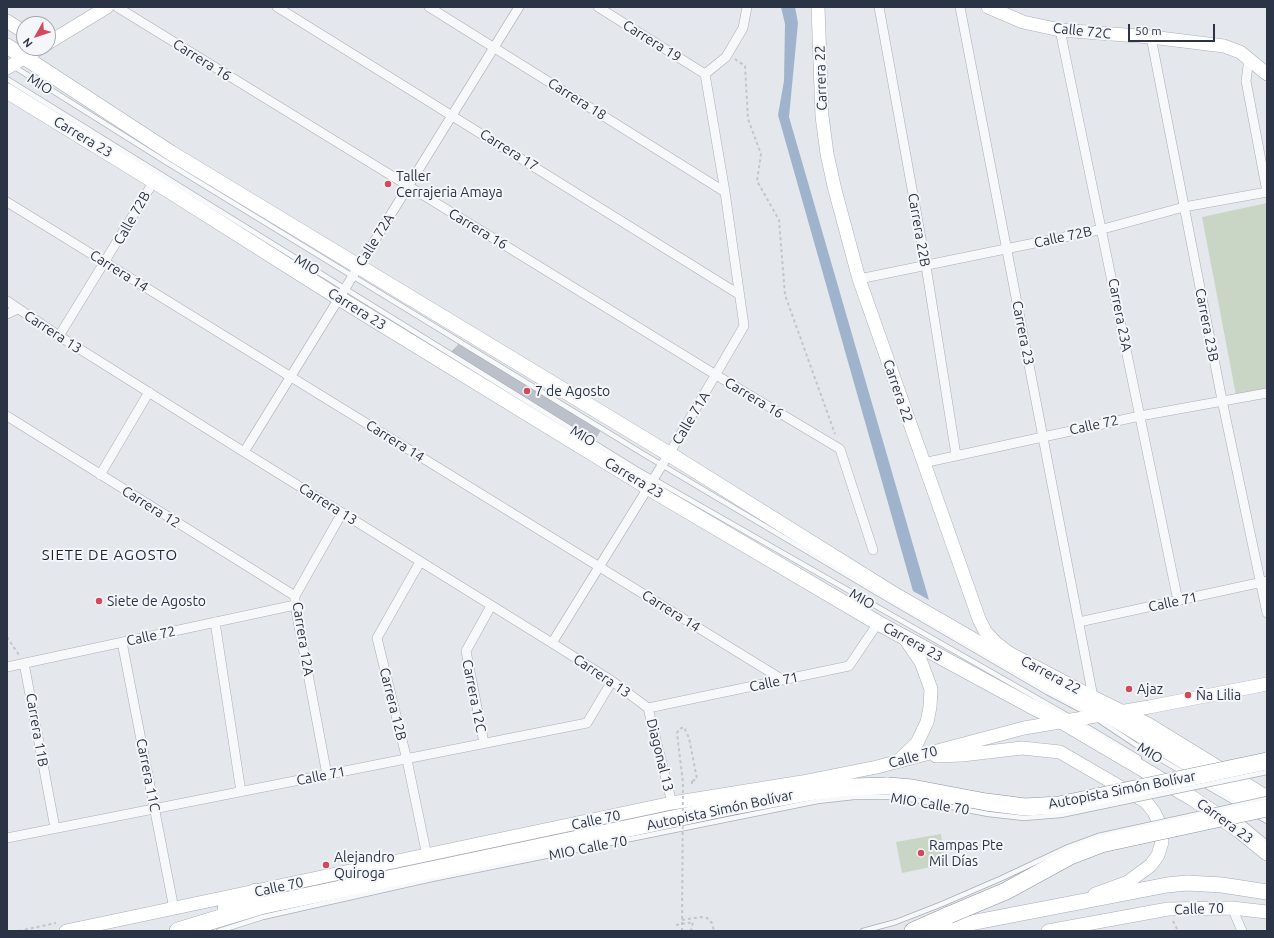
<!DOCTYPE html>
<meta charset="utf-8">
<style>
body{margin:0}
#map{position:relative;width:1274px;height:938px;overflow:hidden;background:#e4e7ec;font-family:Ubuntu,sans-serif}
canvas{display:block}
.frame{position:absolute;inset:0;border:8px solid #2b3445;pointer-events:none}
.north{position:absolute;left:16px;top:16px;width:40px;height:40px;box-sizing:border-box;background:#f4f6f9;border:1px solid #a4a8b1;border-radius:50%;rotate:231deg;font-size:11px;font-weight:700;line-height:16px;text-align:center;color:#2b3445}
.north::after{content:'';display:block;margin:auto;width:14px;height:18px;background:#d1495b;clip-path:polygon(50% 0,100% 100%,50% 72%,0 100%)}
.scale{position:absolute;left:1128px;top:24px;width:87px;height:18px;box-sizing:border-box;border:2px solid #2b3445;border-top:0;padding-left:5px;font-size:12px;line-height:14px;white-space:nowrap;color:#2b3445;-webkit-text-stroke:3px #f4f6f9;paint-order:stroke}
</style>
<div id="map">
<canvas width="1274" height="938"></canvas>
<div class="frame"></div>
<div class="north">N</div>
<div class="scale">50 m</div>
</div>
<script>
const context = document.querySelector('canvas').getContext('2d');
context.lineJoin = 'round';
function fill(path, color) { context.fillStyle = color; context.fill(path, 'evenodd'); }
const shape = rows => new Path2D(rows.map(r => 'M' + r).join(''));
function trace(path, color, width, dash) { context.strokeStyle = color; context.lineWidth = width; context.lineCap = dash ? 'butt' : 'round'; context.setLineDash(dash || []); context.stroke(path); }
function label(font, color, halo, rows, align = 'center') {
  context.font = font + ' Ubuntu,sans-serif'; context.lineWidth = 4; context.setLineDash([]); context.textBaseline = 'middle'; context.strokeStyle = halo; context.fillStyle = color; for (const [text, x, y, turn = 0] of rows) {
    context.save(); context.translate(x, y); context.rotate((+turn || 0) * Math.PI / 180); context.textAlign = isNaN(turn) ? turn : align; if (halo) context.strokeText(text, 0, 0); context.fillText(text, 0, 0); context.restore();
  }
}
fill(shape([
 [1267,203,1267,389,1236,395,1202,217],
 [941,834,945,864,902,873,896,842]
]), '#c9d6c5');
fill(shape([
 [781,7,795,7,798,23,789,117,929,600,913,591,778,115,784,81,785,24]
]), '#9fb4cc');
fill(shape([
 [459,344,594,439,583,450,442,364,448,355]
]), '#0003');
fill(shape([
 [459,343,601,430,595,440,453,353]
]), '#bbc0ca');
const lane = shape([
 [13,66,166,162,645,455,891,601,1047,692,1089,714],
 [7,79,636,469,1070,717],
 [1097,719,1136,745,1184,773],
 [1079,722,1139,758],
 [1203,784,1241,806],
 [1256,815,1267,821],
 [1238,819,1267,843],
 [219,931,263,917,432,879,818,801,854,797,889,797],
 [863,931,896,922,942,904]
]);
const street = shape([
 [117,7,716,375,840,449,873,550],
 [277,7,740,295],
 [429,7,725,192],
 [598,7,705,74],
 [879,7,926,266,956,455],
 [960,7,1093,697],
 [1060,30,1178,601],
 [1151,37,1222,400,1267,613],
 [1249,58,1246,81,1267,192],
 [705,74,726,57,743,28,747,7],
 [7,202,783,680],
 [859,279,1103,229,1184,207,1267,192],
 [7,301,59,336,244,452,552,643,612,681,648,708],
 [7,314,18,309],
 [59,336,154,181],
 [7,416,295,596],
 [244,452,519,7],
 [923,463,1140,416,1267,393],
 [100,475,149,392],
 [420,562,377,638,407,760,427,856],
 [215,622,241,792],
 [1079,622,1267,581],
 [122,642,174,909],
 [552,643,672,449,744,326,725,192,705,74],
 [24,663,55,828],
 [7,667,295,605],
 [648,708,849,666,878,623],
 [648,708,672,803],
 [484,743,466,651,491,606],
 [327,775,295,605,295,596,342,513],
 [7,838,587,723,612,681],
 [1232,908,1242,931]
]);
const secondary = shape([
 [818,7,822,116,827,154,835,190,859,279,979,619,985,631,995,642,1009,653,1093,697,1095,708],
 [988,7,1023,22,1060,30,1151,37,1224,46,1240,52,1267,74],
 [7,21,24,32],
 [48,43,107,7],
 [7,68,40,48],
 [1093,697,1148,724,1267,797],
 [936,756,962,755,1022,748,1060,752,1146,802,1154,812,1161,827,1162,842,1158,855,1151,865,1128,882,1095,894],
 [898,761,917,743,927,722,930,707,931,689,921,662,904,637],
 [66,931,672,803,802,782,877,767,1024,728,1149,707,1267,684],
 [1048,931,1168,909,1232,908,1267,912]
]);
const primary = shape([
 [7,46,171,153,669,454,895,595,1051,685,1106,714,1266,811],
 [7,91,154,181,339,298,659,494,878,623,1031,706,1063,722,1192,798,1240,831,1267,853],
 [929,931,1167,885,1187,883,1222,885,1267,892]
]);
const highway = shape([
 [226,909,256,892],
 [178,931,260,906,729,807,815,791,851,787,888,786],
 [913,931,949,915]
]);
trace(lane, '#a9aeb7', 6);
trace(street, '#a9aeb7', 10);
trace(secondary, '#a9aeb7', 14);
trace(primary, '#a3abb8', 16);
trace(highway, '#8b94a3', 18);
trace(shape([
 [735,59,745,66,748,119,761,154,757,181,779,220,785,295,835,434],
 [7,637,19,655],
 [692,781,692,787],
 [682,920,701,917,707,918,712,923,714,931],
 [1173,921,1178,931],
 [676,925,693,922,691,931],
 [19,931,56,923]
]), '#c2c5cb', 2, [3, 3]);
trace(lane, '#f7f8fa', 4.5);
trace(street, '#f7f8fa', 9);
trace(secondary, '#fff', 13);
trace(primary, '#fff', 15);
trace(highway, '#fff', 17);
const laneBridge = shape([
 [889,797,910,799,988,814,1024,818,1061,815,1267,772],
 [942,904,1002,878,1068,847,1098,836,1267,799]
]);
const highwayBridge = shape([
 [888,786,912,788,986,802,1025,807,1059,805,1267,761],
 [949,915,1006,891,1070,856,1101,844,1267,808]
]);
trace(laneBridge, '#a9aeb7', 6, []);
trace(highwayBridge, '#8b94a3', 18, []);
trace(shape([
 [682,931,683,783,677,733,679,729,684,727,689,738,697,779,692,781]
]), '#c2c5cb', 2, [3, 3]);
trace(laneBridge, '#f7f8fa', 4.5);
trace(highwayBridge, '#fff', 17);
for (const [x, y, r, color] of [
 [388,184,4,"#d1495b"],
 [527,391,4,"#d1495b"],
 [99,601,4,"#d1495b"],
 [1129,689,4,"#d1495b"],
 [1188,695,4,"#d1495b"],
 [921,853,4,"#d1495b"],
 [326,865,4,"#d1495b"]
]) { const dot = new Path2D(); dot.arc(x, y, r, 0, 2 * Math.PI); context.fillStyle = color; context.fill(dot); trace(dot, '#f4f6f9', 1.5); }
label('14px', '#2b3445', '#f4f6f9', [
 ["Calle 72C",1082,31,6],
 ["Carrera 19",652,41,32],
 ["Carrera 16",202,60,32],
 ["Carrera 22",821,78,-92],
 ["MIO",40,84,32],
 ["Carrera 18",577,99,32],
 ["Carrera 23",83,137,31],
 ["Carrera 17",509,150,32],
 ["Calle 72B",132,218,-60],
 ["Carrera 16",478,229,31],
 ["Carrera 22B",919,230,80],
 ["Calle 72B",1063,237,-12],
 ["Calle 72A",375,240,-58],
 ["MIO",307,265,31],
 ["Carrera 14",119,271,32],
 ["Carrera 23",357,309,32],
 ["Carrera 23A",1120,315,79],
 ["Carrera 23B",1207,325,79],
 ["Carrera 13",53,332,33],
 ["Carrera 23",1023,333,79],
 ["Carrera 22",898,391,71],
 ["Carrera 16",754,398,31],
 ["Calle 71A",691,418,-59],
 ["Calle 72",1094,425,-12],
 ["MIO",583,436,32],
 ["Carrera 14",395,441,32],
 ["Carrera 23",634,478,31],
 ["Carrera 13",328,504,32],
 ["Carrera 12",151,507,32],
 ["MIO",862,599,30],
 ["Calle 71",1173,602,-12],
 ["Carrera 14",671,611,32],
 ["Calle 72",151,636,-12],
 ["Carrera 12A",303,639,81],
 ["Carrera 23",913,642,29],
 ["Carrera 22",1051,675,28],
 ["Carrera 13",602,676,34],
 ["Calle 71",774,682,-12],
 ["Carrera 12C",474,696,79],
 ["Carrera 12B",393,704,76],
 ["Carrera 11B",37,730,80],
 ["MIO",1150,753,31],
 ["Diagonal 13",660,755,76],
 ["Calle 70",913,757,-15],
 ["Carrera 11C",148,775,79],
 ["Calle 71",321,776,-11],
 ["Autopista Simón Bolívar",1122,790,-11],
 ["MIO Calle 70",930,804,9],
 ["Autopista Simón Bolívar",720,810,-12],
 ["Calle 70",596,820,-12],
 ["Carrera 23",1225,821,36],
 ["MIO Calle 70",588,848,-11],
 ["Calle 70",279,887,-12],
 ["Calle 70",1199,909,-2]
]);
label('14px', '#2b3445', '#f4f6f9', [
 ["Taller",396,176],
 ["Cerrajeria Amaya",396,192],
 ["7 de Agosto",535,391],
 ["Siete de Agosto",107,601],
 ["Ajaz",1137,689],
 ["Ña Lilia",1196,695],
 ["Rampas Pte",929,845],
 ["Mil Días",929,861],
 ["Alejandro",334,857],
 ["Quiroga",334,873]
], 'left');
context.letterSpacing = '1px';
label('15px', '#1d2536', '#f4f6f9', [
 ["SIETE DE AGOSTO",110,555]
]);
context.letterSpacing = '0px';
</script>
